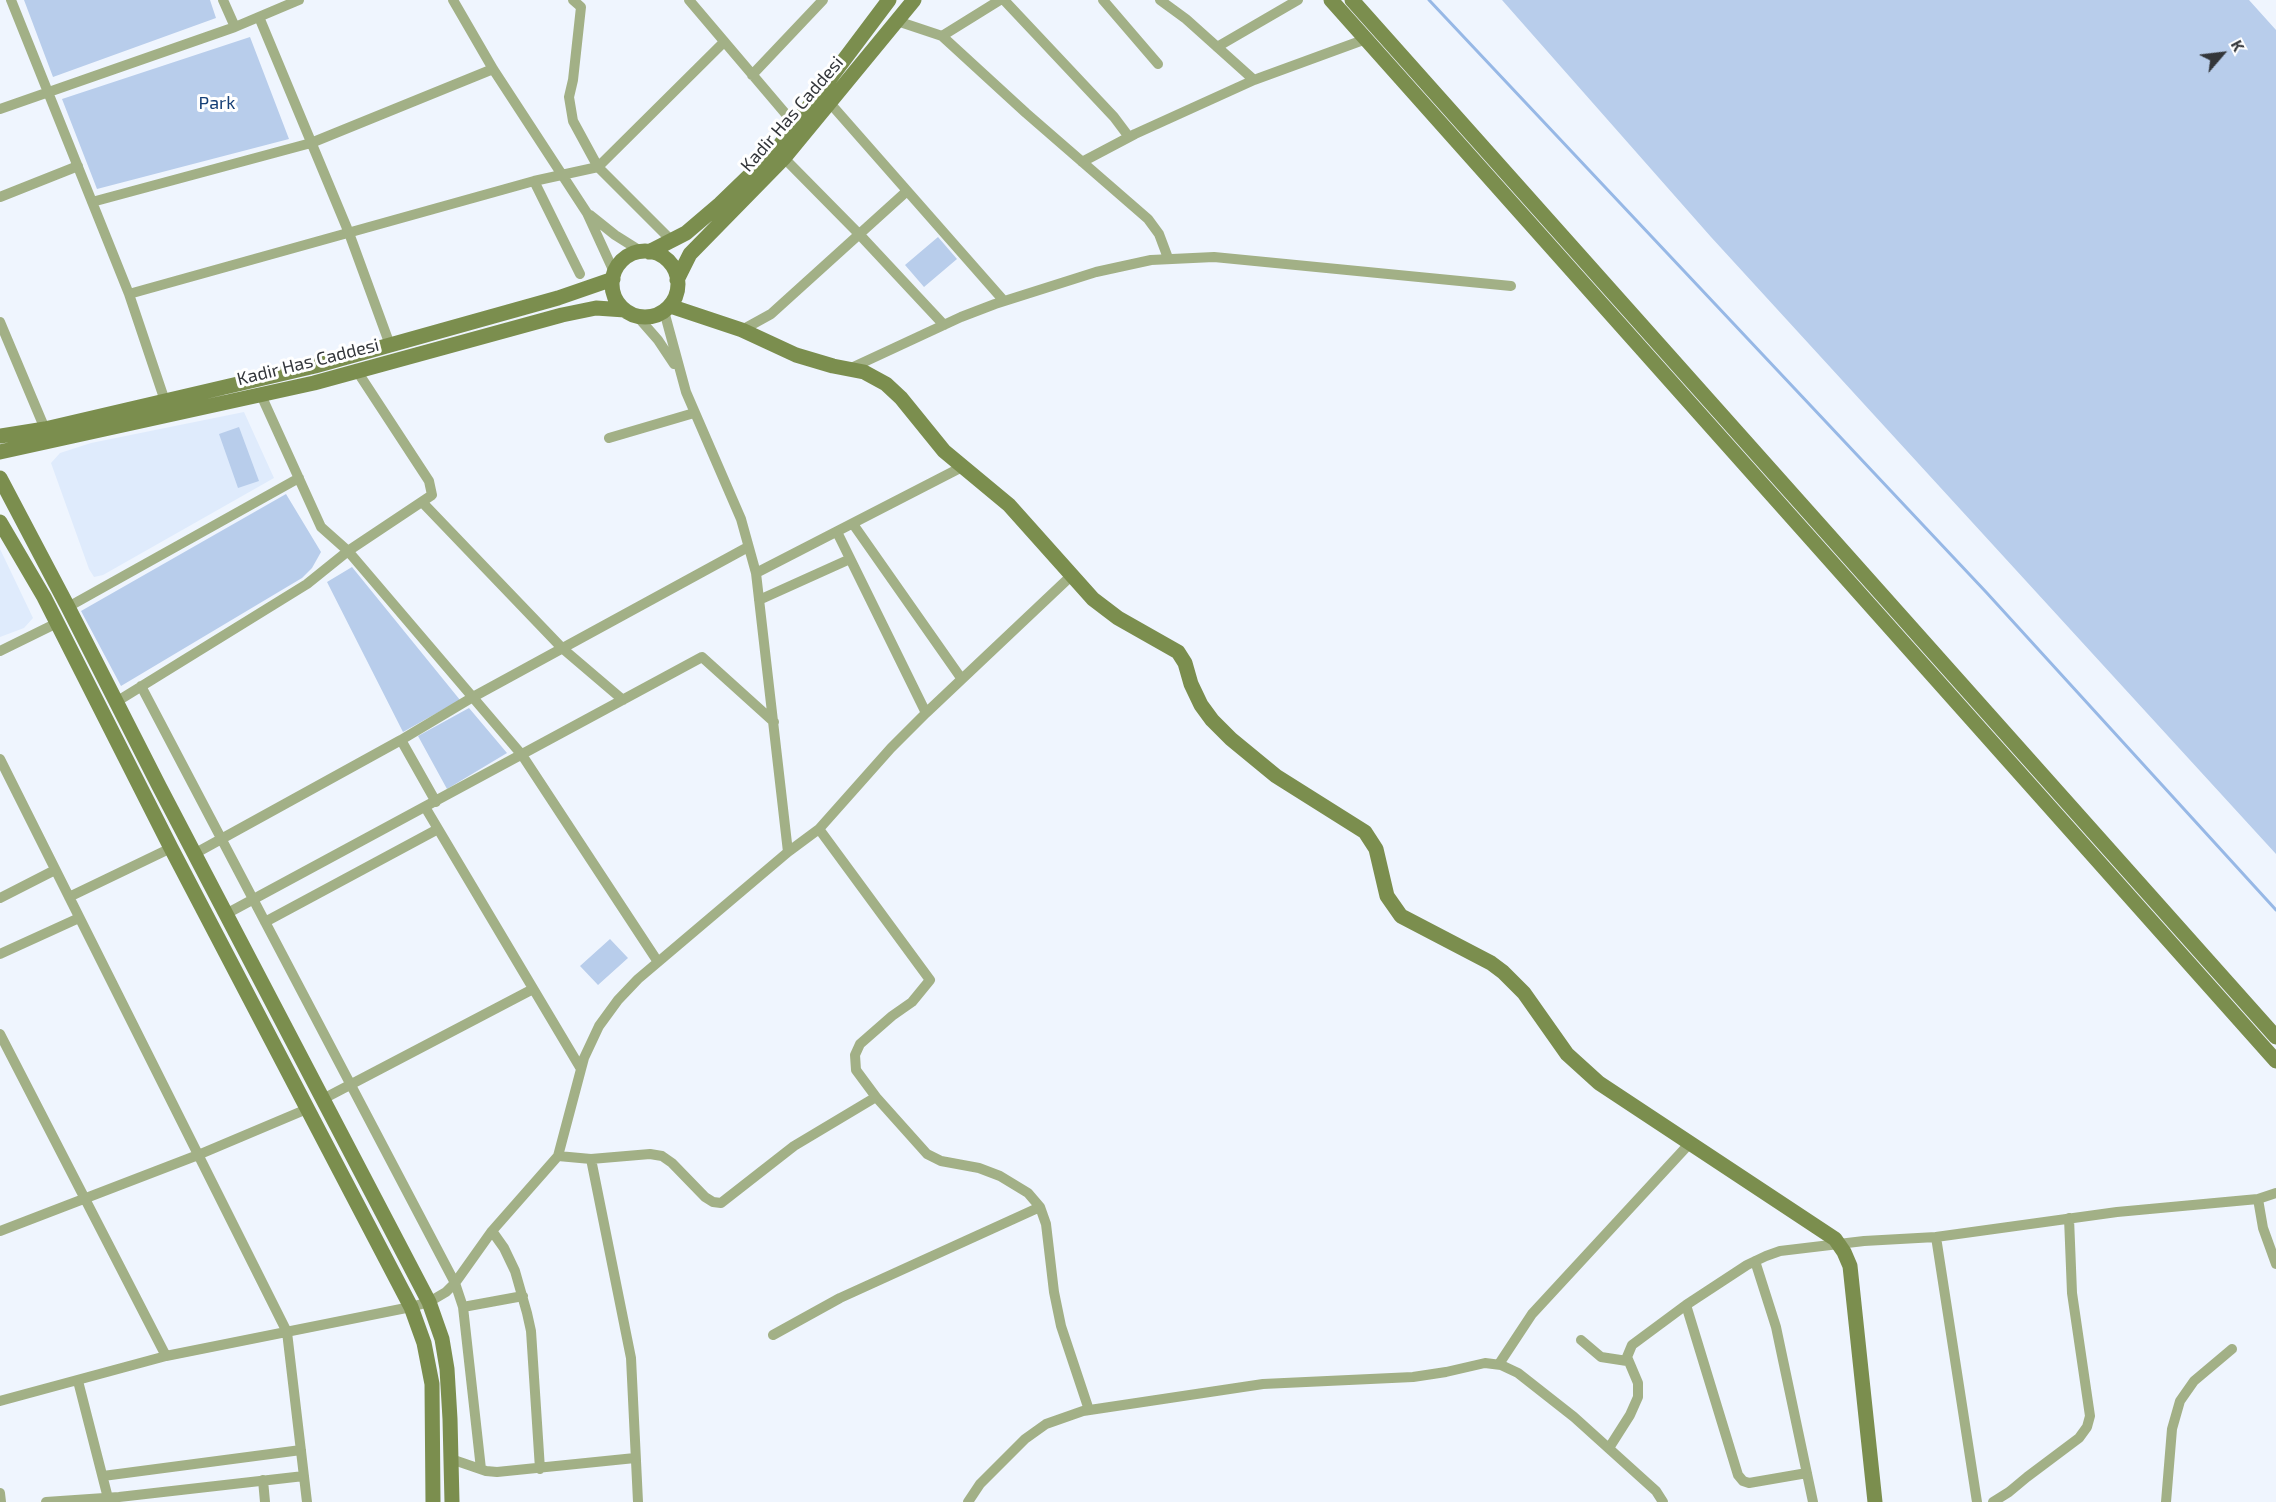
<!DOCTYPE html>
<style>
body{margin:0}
#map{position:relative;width:2276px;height:1502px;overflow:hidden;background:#eff5fe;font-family:"Exo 2",sans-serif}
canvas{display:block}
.north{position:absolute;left:2192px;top:24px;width:60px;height:60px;-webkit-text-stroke:4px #fff;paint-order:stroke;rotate:62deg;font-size:16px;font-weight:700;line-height:24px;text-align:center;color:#33363a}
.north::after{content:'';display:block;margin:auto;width:21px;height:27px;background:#33363a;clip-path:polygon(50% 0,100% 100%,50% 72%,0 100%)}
</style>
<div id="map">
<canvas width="2276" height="1502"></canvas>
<div class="north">K</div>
</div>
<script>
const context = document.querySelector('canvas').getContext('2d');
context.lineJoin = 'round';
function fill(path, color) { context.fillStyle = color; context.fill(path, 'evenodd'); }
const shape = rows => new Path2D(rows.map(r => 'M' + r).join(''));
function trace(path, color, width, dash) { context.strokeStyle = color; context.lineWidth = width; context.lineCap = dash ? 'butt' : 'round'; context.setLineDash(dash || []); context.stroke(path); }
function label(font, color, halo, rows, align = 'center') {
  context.font = font + ' "Exo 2",sans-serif'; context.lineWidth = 6; context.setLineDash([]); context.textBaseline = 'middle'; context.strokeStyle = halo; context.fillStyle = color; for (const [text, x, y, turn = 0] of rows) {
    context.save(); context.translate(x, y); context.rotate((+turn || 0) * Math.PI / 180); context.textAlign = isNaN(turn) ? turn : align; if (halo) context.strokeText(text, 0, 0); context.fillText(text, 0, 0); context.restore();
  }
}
fill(shape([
 [244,412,274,478,103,575,94,577,89,569,51,463,60,453,91,443],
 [0,549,33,618,24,628,0,637]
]), '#dfebfc');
fill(shape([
 [24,0,210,0,216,18,53,77],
 [1502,0,2249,0,2276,30,2276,854,1711,237],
 [250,37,289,139,97,189,62,99],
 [938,237,957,259,924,287,905,265],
 [239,427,259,481,238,488,219,434],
 [286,494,321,552,312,568,302,578,121,686,81,611],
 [352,567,460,700,403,732,327,582],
 [469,708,507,753,447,789,418,736],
 [610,939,628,958,598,985,580,966]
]), '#b8cdeb');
trace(shape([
 [1429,0,1986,592,2276,910]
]), '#97b8e6', 3);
trace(shape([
 [11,0,129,294,165,401],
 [223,0,235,27],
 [453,0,493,69,587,213,614,272],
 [573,0,581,7,573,80,569,97,573,121,598,167,672,241],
 [689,0,796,126],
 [1004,0,1114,117,1129,137],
 [1103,0,1158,64],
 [1160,0,1186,19,1254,80],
 [259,17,349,233,390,345],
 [897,21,942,36,1026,113,1148,219,1159,234,1168,258],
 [942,36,1000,0],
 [1217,47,1298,0],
 [752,75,823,0],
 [829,102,1004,301],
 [0,109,235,27,299,0],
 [784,158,859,234,944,325],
 [1082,162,1135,134,1254,80,1366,39],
 [534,181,580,274],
 [0,197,78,166],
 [92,202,311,143,493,69],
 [590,215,615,235,642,252],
 [129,294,534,181,598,167,724,42],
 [664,311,686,392,741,519,756,573,788,852],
 [637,316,658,340,674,364],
 [0,322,45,429],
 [742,330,771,314,907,191],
 [849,369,961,317,995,304,1096,272,1151,260,1214,257,1511,286],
 [261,395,321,527,348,551,522,755,658,962],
 [609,438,694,413],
 [422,502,562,648,623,700],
 [853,524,961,678],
 [837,532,926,713],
 [756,573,962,467],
 [759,600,850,559],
 [68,607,299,478],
 [0,651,57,623],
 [141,686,455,1283,463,1307,481,1469],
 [116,702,307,584,348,551,432,495,429,481,357,371],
 [401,740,436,802],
 [0,759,287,1332,307,1502],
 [425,807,581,1069],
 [819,829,930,980,912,1002,892,1016,860,1044,855,1055,856,1070,876,1097,927,1154,941,1161,979,1168,1000,1176,1028,1193,1040,1207,1046,1224,1054,1292,1061,1326,1089,1410],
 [194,854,401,740,473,697,748,547],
 [69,897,171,848],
 [0,898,55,870],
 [226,914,702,657,774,722],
 [265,922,438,829],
 [0,954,79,918],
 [0,1034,166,1356],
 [323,1099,533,989],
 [558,1156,591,1159,650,1154,662,1156,672,1163,705,1197,713,1202,721,1203,794,1146,876,1097],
 [591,1159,631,1358,638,1502],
 [2258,1199,2263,1228,2276,1264],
 [0,1231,198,1155,307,1109],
 [492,1231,504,1248,515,1271,527,1313,531,1331,540,1469],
 [1936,1237,1977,1502],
 [1755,1261,1776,1327,1813,1502],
 [1686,1305,1738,1475,1743,1481,1749,1483,1807,1473],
 [463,1307,523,1296],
 [773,1335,840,1298,1040,1207],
 [1581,1340,1601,1357,1627,1361],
 [1499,1364,1532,1314,1690,1143],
 [78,1381,109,1502],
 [0,1401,166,1356,411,1307,429,1302,446,1292,455,1283,492,1231,558,1156,584,1058,599,1026,618,1000,638,979,788,852,819,829,891,748,926,713,1071,576],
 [1609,1448,1630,1415,1638,1397,1638,1383,1627,1357,1632,1345,1686,1305,1747,1265,1766,1256,1780,1251,1864,1241,1936,1237,2117,1212,2258,1199,2276,1193],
 [451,1459,486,1471,497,1472,635,1458],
 [103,1476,301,1450],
 [263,1480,265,1502],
 [0,1493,1,1502],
 [46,1502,119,1497,304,1476],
 [968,1502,980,1484,1025,1439,1046,1424,1083,1411,1263,1384,1413,1377,1446,1372,1485,1363,1501,1365,1518,1373,1574,1417,1656,1491,1663,1502],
 [1993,1502,2009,1492,2027,1477,2079,1438,2087,1427,2090,1416,2072,1293,2069,1218],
 [2166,1502,2172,1429,2180,1401,2194,1381,2232,1349]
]), '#a2b086', 10);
trace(shape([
 [1331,0,2276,1061],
 [1352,0,2276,1037],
 '612 284a33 33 0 1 1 66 0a33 33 0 1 1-66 0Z',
 [649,252,686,233,720,204,777,149,889,0],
 [677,280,690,254,784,158,914,0],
 [670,306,742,330,796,355,833,366,864,372,886,384,901,398,944,451,1009,505,1093,599,1118,618,1178,652,1185,663,1191,684,1201,705,1212,720,1231,739,1276,776,1365,832,1376,849,1387,896,1401,916,1491,963,1503,972,1524,993,1567,1054,1599,1083,1835,1239,1844,1252,1850,1266,1875,1502],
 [0,436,45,429,315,366,558,298,613,279],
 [0,452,314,383,562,315,596,308,625,310],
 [0,478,68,607,159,786,429,1302,442,1339,447,1369,450,1419,452,1502],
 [0,522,44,597,171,848,411,1307,424,1343,432,1384,433,1502]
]), '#7b8e4e', 15);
label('18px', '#163f76', '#fff', [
 ["Park",217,103]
]);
label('18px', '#33363a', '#fff', [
 ["Kadir Has Caddesi",792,114,-49],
 ["Kadir Has Caddesi",308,362,-14]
]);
</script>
